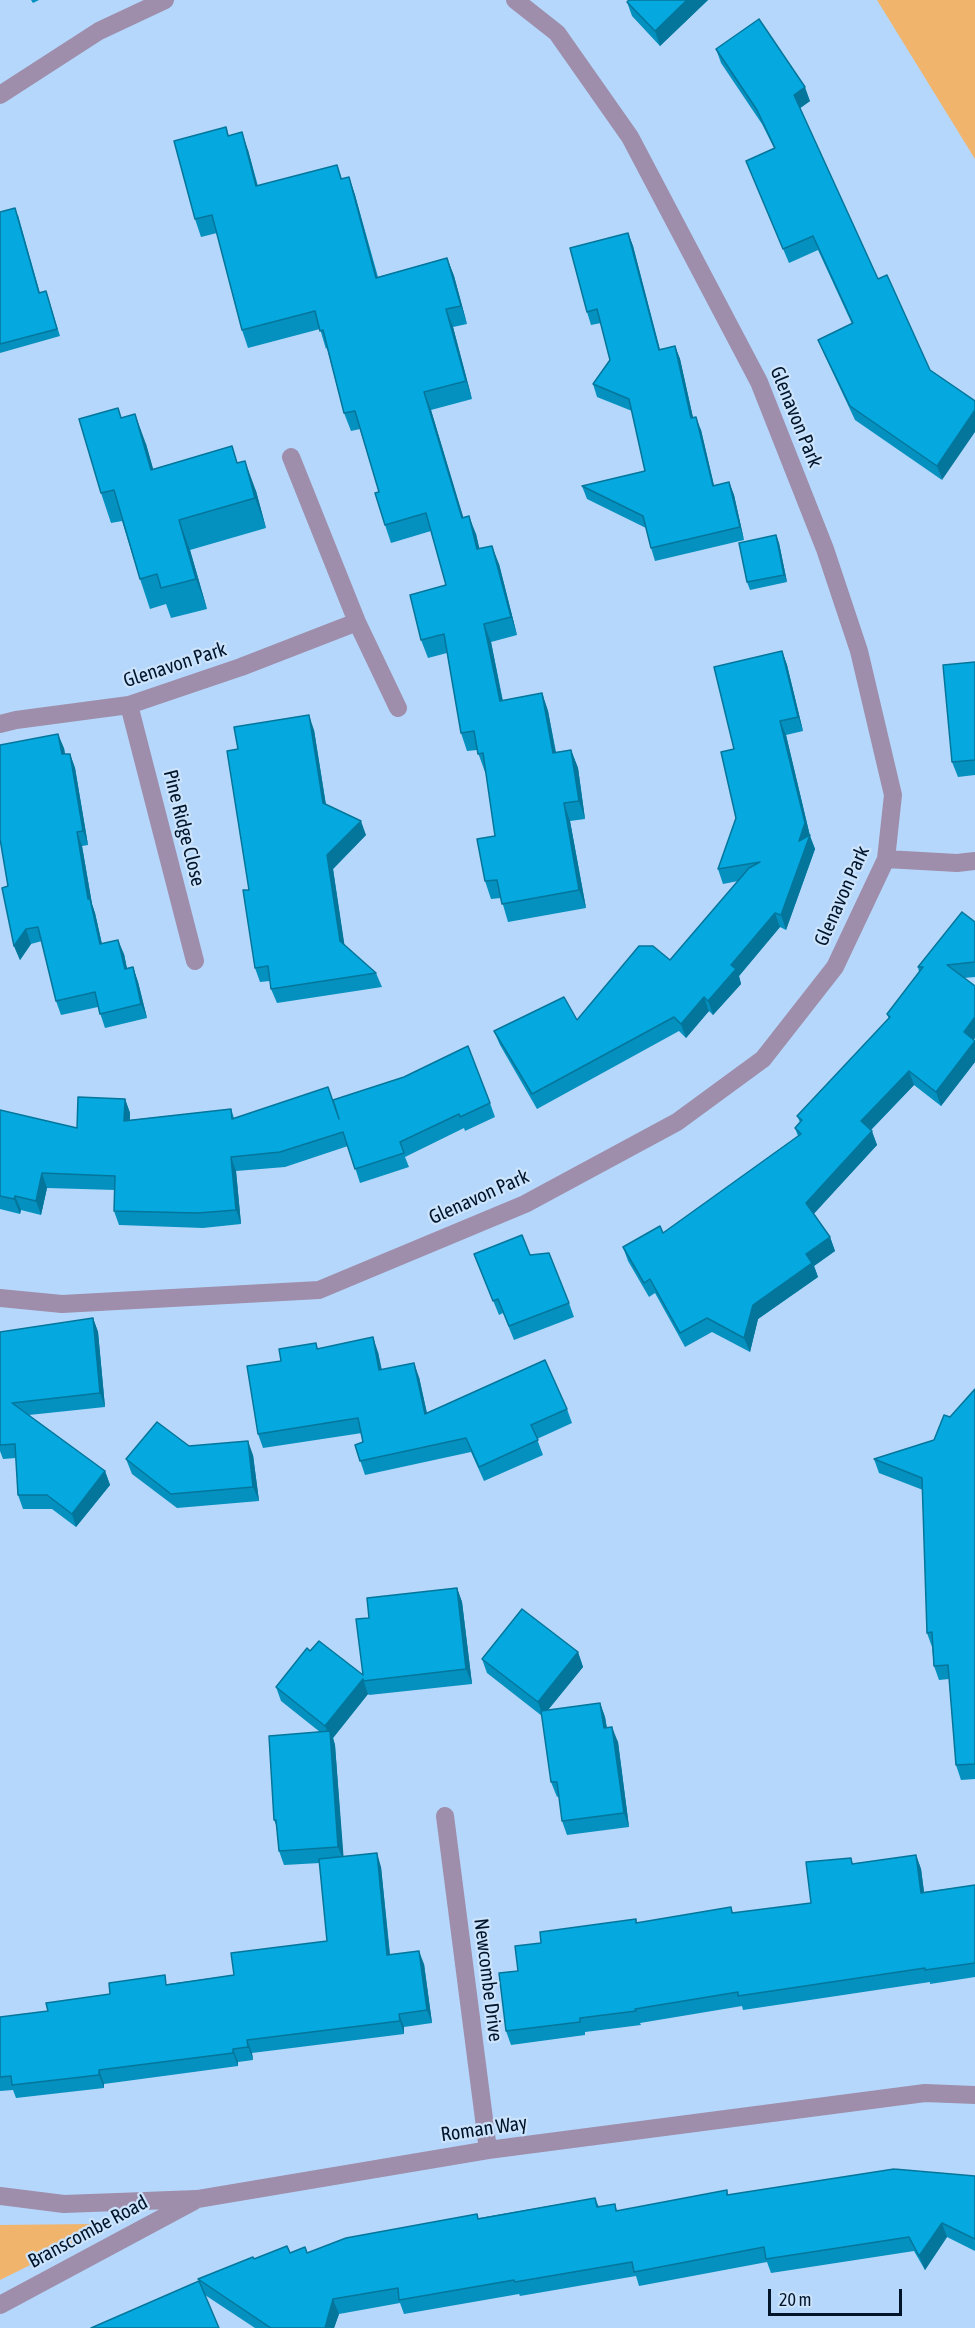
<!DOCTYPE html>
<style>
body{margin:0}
#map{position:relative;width:975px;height:2328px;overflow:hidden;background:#b5d7fb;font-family:"Asap Condensed",sans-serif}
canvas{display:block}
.scale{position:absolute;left:768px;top:2289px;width:134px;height:27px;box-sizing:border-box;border:3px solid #01152a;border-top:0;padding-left:8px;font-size:18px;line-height:21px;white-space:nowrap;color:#01152a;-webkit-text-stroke:4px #cce3fc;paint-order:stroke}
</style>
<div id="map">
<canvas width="975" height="2328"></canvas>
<div class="scale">20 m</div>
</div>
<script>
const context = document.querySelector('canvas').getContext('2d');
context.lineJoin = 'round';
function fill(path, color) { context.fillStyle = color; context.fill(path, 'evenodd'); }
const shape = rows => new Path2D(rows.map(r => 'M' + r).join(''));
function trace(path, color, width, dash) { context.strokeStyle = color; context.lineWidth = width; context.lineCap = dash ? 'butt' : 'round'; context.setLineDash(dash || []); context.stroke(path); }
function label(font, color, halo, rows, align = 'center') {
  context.font = font + ' "Asap Condensed",sans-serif'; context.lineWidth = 4.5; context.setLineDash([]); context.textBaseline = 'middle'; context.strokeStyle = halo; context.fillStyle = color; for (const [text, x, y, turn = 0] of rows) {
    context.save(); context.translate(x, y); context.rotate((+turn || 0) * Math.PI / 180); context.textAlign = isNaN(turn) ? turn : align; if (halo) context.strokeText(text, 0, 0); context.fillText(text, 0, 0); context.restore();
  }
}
fill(shape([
 [877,0,975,0,975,159],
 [92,2224,93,2231,89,2236,0,2280,0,2225]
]), '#f0b46c');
trace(shape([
 [0,95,99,31,165,0],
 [291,457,357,622,398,708],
 [129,705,195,961],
 [0,724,16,720,129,705,241,667,357,622],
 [886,859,957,863,975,861],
 [0,1298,62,1304,319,1290,525,1204,677,1122,763,1059,835,967,886,859,893,795,859,651,825,549,759,382,630,137,557,33,515,0],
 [445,1816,488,2150],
 [0,2196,64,2204,197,2199,488,2150,925,2093,975,2095],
 [0,2305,194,2201]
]), '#9e8dab', 18);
fill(shape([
 [31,0,39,0,33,3],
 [708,0,660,46,632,16,627,2],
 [716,49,810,101,800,108,878,279,942,480,855,420,824,354,818,340,852,324,818,250,789,263,746,161,774,148,762,124,721,63],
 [226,127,229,136,248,150,258,186,337,165,342,179,349,177,355,195,378,277,447,258,454,276,467,324,453,327,472,399,431,410,463,518,476,534,479,549,499,564,517,635,491,642,503,701,542,693,548,711,556,752,571,750,578,768,585,819,570,821,586,908,508,922,501,898,491,899,485,881,495,836,486,772,485,772,477,750,467,751,461,733,447,653,428,658,421,640,446,585,431,531,391,543,385,525,379,492,360,429,351,431,344,413,327,348,326,349,320,329,248,348,242,330,217,233,201,237,195,219],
 [0,212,18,215,40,293,46,291,60,336,0,353],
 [628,233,633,246,660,349,675,346,680,359,693,418,701,430,714,485,729,482,734,495,744,540,655,561,651,548,646,528,587,499,582,486,645,471,632,411,597,397,593,384,610,360,601,323,591,325,587,312],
 [121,418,146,444,153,469,238,463,256,491,266,528,190,550,207,609,171,618,166,604,150,609,140,579,122,521,111,523,101,493],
 [776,535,779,543,787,582,750,590,747,582],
 [782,651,787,665,803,731,786,735,810,836,815,849,786,930,780,927,739,976,741,984,713,1015,709,1011,686,1038,679,1031,537,1109,500,1045,494,1031,577,1020,670,960,738,881,723,884,718,869,736,818,734,749],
 [975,662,975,775,958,777,952,762],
 [314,730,326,805,366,835,333,869,344,944,376,973,382,987,277,1003,271,989,270,981,260,982,255,968,238,749],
 [64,748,65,754,70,754,75,768,88,845,82,846,92,904,95,913,102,944,124,954,127,969,133,967,138,982,147,1018,105,1028,98,1007,61,1015,56,1001,42,941,31,944,20,960,14,946,8,886],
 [975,922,975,977,964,978,975,1038,973,1040,975,1042,975,1062,941,1106,914,1085,871,1130,877,1145,813,1214,830,1237,835,1251,814,1266,818,1277,758,1319,750,1352,712,1332,685,1347,655,1293,649,1297,628,1261,623,1247,663,1233,798,1136,795,1128,800,1122,797,1116,889,1019,887,1014,919,972,918,967],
 [125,1099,130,1113,130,1120,231,1109,234,1118,336,1110,490,1103,495,1117,465,1131,464,1128,405,1157,409,1167,360,1183,348,1146,285,1167,236,1171,241,1224,203,1228,119,1225,114,1211,115,1190,47,1188,41,1215,21,1210,20,1214,0,1209,0,1110,77,1128],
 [474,1254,530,1255,569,1303,574,1317,514,1340,503,1313,499,1315],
 [93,1318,98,1332,105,1407,29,1415,105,1471,110,1485,76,1527,52,1509,23,1509,18,1495,16,1458,3,1459,0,1451,0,1332],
 [316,1343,318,1349,378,1352,382,1370,419,1377,427,1413,567,1409,572,1423,537,1439,543,1455,484,1481,471,1452,365,1475,355,1445,363,1442,362,1433,263,1448,258,1434,281,1361],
 [975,1389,975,1779,961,1780,956,1765,949,1679,939,1680,934,1666,932,1647,927,1633,923,1490,879,1473,874,1459,934,1440],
 [189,1446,253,1455,259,1501,177,1508,132,1474,126,1459],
 [457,1588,462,1602,472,1684,369,1695,368,1694,333,1738,335,1745,343,1857,381,1867,390,1954,424,1964,432,2023,404,2027,404,2034,252,2053,253,2060,238,2062,238,2066,104,2084,104,2088,16,2098,13,2090,0,2091,0,2017,48,2011,110,1994,168,1984,234,1975,327,1941,320,1863,284,1865,279,1851,277,1827,274,1820,320,1732,281,1701,276,1687,310,1651,363,1675,369,1618],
 [578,1652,583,1667,548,1710,600,1703,605,1717,607,1728,618,1742,629,1827,567,1835,562,1821,559,1796,557,1797,551,1782,542,1716,487,1673,482,1659],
 [916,1855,921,1869,924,1892,975,1885,975,1977,930,1984,930,1982,743,2010,742,2006,640,2023,641,2025,585,2032,585,2035,511,2045,506,2031,518,1971,541,1943,636,1919,637,1923,731,1907,733,1913,811,1903,851,1858,853,1864],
 [975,2176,975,2251,947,2237,925,2270,914,2251,771,2273,767,2262,639,2286,636,2276,520,2296,519,2294,404,2314,400,2303,339,2314,334,2328,255,2328,205,2295,198,2279,254,2259,290,2253,307,2253,479,2218,595,2198,599,2207,615,2204,617,2211,727,2190,728,2195]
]), '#0491c0');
fill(shape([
 [687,0,708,0,660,46,655,31],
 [805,87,810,101,799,109,794,95],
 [242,132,248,150,262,204,256,186],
 [349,177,355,195,382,296,376,278],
 [628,233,633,246,663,363,659,350],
 [447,258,454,276,467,324,461,306],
 [446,309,453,327,472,399,466,381],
 [675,346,680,359,696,431,691,418],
 [424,392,431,410,469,536,462,518],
 [975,410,975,432,942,480,937,466],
 [135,414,146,444,162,500,151,470],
 [696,417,701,430,717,499,713,486],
 [245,461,256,491,266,528,255,498],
 [729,482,734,495,744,540,740,527],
 [469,516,476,534,484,567,477,549],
 [179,520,190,550,207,609,196,579],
 [776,535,779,543,787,582,784,575],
 [492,546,499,564,517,635,511,617],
 [484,624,491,642,506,719,500,701],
 [782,651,787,665,803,731,798,717],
 [542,693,548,711,559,771,553,753],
 [309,715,314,730,328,818,323,803],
 [780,721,786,735,810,836,815,849,786,930,781,915,799,841],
 [58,734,64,748,67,768,62,754],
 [571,750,578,768,585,819,579,801],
 [70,754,75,768,88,845,83,831],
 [564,803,570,821,586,908,579,890],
 [361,821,366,835,333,869,346,955,340,941,327,855],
 [77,832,82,846,92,904,95,913,105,958,100,944,88,899],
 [775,913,780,927,739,976,741,984,713,1015,708,1001,731,965],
 [26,929,31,944,20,960,14,946],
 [118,940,124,954,130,983,125,969],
 [133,967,138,982,147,1018,141,1004],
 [704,997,709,1011,686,1038,681,1024],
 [975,1017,975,1038,969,1046,964,1032],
 [975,1041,975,1062,941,1106,936,1092],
 [909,1071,914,1085,866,1135,861,1121],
 [125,1099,130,1113,129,1135,124,1121],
 [872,1131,877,1145,811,1217,806,1203],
 [231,1157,236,1171,241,1224,236,1210],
 [42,1173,47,1188,41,1215,36,1201],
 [15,1196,21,1210,20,1214,14,1199],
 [830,1237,835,1251,814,1266,818,1277,758,1319,750,1352,744,1338,753,1305,806,1254],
 [93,1318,98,1332,105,1407,100,1393],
 [373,1337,378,1352,384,1384,379,1370],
 [414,1363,419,1377,430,1428,425,1414],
 [248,1441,253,1455,259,1501,253,1487],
 [105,1471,110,1485,76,1527,72,1514],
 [457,1588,462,1602,472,1684,466,1669],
 [578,1652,583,1667,543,1716,538,1702],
 [363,1679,368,1694,333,1738,335,1745,344,1862,338,1847,331,1740,325,1726],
 [600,1703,605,1717,609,1742,604,1728],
 [612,1727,618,1742,629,1827,624,1813],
 [377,1853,381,1867,391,1968,387,1955],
 [916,1855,921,1869,926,1907,921,1893],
 [419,1951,424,1964,432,2023,427,2010],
 [399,2014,404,2027,404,2034,400,2021],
 [247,2040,252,2053,253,2060,248,2047],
 [233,2049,238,2062,238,2066,233,2053],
 [99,2070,104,2084,104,2088,99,2075],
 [942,2223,947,2237,925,2270,919,2256],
 [333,2299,339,2314,334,2328,325,2328]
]), '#04769c');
const building = shape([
 [629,0,687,0,655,31,627,2,629,0],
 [759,19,805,87,794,95,878,279,887,275,930,370,975,401,975,410,937,466,850,406,818,340,853,323,813,236,783,249,746,161,775,148,757,110,716,49,759,19],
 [226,127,228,136,242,132,256,186,337,165,341,179,349,177,376,278,447,258,461,306,446,309,466,381,424,392,462,518,469,516,477,549,492,546,511,617,484,624,500,701,542,693,553,753,571,750,579,801,564,803,579,890,502,904,497,880,485,881,477,839,495,836,483,753,478,754,474,731,461,733,444,634,421,640,410,595,446,585,426,513,385,525,375,493,379,492,355,411,344,413,323,330,320,331,315,311,242,330,212,215,195,219,174,141,226,127],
 [15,208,39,293,46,291,57,329,0,344,0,212,15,208],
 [628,233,659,350,675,346,691,418,696,417,713,486,729,482,740,527,651,548,643,516,582,486,645,471,629,399,593,384,610,360,597,309,587,312,570,248,628,233],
 [118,408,121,418,135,414,151,470,232,446,237,463,245,461,255,498,179,520,196,579,161,588,157,574,140,579,114,490,101,493,79,419,118,408],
 [776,535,784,575,747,582,739,543,776,535],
 [782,651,798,717,780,721,805,823,799,841,810,835,781,915,775,913,731,965,736,969,708,1001,704,997,681,1024,674,1017,532,1094,494,1031,564,997,577,1020,639,946,653,946,670,960,749,868,760,862,718,869,736,818,721,752,734,749,714,667,782,651],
 [975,662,975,760,952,762,943,665,975,662],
 [309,715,323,803,361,821,327,855,340,941,376,973,271,989,268,966,255,968,243,890,249,890,227,751,238,749,234,727,309,715],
 [58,734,62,754,70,754,83,831,77,832,88,899,90,899,100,944,118,940,125,969,133,967,141,1004,100,1014,95,992,56,1001,38,927,26,929,14,946,2,888,8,886,0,839,0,745,58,734],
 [962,912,975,922,975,962,947,965,975,986,975,1017,964,1032,975,1041,936,1092,909,1071,861,1121,872,1131,806,1203,830,1237,806,1254,812,1263,753,1305,744,1338,707,1318,680,1333,650,1279,644,1283,623,1247,660,1226,663,1233,801,1134,795,1128,802,1120,797,1116,890,1017,887,1014,923,967,918,967,962,912],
 [468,1046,490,1103,460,1117,459,1114,400,1142,404,1153,355,1169,343,1132,280,1152,231,1157,236,1210,198,1213,114,1211,115,1176,42,1173,36,1201,15,1196,14,1199,0,1196,0,1110,77,1128,78,1097,125,1099,124,1121,231,1109,232,1119,328,1087,339,1119,333,1100,404,1077,468,1046],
 [522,1235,530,1255,549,1253,569,1303,509,1326,498,1299,493,1301,474,1254,522,1235],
 [93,1318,100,1393,12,1403,105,1471,72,1514,47,1495,18,1495,15,1444,0,1445,0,1332,93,1318],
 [373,1337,379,1370,414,1363,425,1414,545,1360,567,1409,531,1425,538,1440,479,1467,466,1438,360,1461,355,1445,363,1442,358,1418,258,1434,247,1366,281,1361,279,1349,316,1343,317,1349,373,1337],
 [975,1389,975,1764,956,1765,948,1665,934,1666,932,1632,927,1633,922,1478,874,1459,934,1440,944,1415,950,1417,975,1389],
 [157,1422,189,1446,248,1441,253,1487,171,1494,126,1459,157,1422],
 [457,1588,466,1669,363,1681,363,1679,325,1726,276,1687,307,1648,310,1651,319,1641,363,1675,356,1619,369,1618,367,1598,457,1588],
 [522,1609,578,1652,538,1702,482,1659,522,1609],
 [600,1703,604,1728,612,1727,624,1813,562,1821,557,1782,551,1782,541,1711,600,1703],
 [330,1731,338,1847,279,1851,276,1820,274,1820,269,1736,330,1731],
 [377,1853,387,1955,419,1951,427,2010,399,2014,400,2021,247,2040,248,2047,233,2049,233,2053,99,2070,99,2075,12,2085,11,2076,0,2077,0,2017,48,2011,46,2003,110,1994,109,1983,165,1975,166,1985,234,1975,231,1953,327,1941,319,1859,377,1853],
 [916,1855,921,1893,975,1885,975,1963,925,1970,925,1968,738,1996,738,1992,635,2009,636,2011,580,2018,580,2022,506,2031,499,1973,518,1971,515,1946,541,1943,540,1932,636,1919,636,1923,731,1907,732,1913,811,1903,806,1862,851,1858,852,1864,916,1855],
 [894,2169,975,2176,975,2239,942,2223,919,2256,909,2237,766,2259,764,2247,634,2272,632,2262,515,2282,514,2280,399,2300,398,2288,333,2299,325,2328,271,2328,198,2279,253,2257,254,2259,287,2246,290,2253,305,2247,307,2253,346,2238,477,2214,478,2219,595,2198,597,2207,615,2204,616,2211,727,2190,727,2195,894,2169],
 [199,2281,219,2328,91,2328,199,2281]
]);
fill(building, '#05a9df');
trace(building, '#04769c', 1.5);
label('20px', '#01152a', '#cce3fc', [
 ["Glenavon Park",796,417,68],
 ["Glenavon Park",175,665,-18],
 ["Pine Ridge Close",184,828,76],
 ["Glenavon Park",842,896,-66],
 ["Glenavon Park",479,1197,-24],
 ["Newcombe Drive",488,1980,83],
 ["Roman Way",484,2129,-8],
 ["Branscombe Road",88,2232,-28]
]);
</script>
